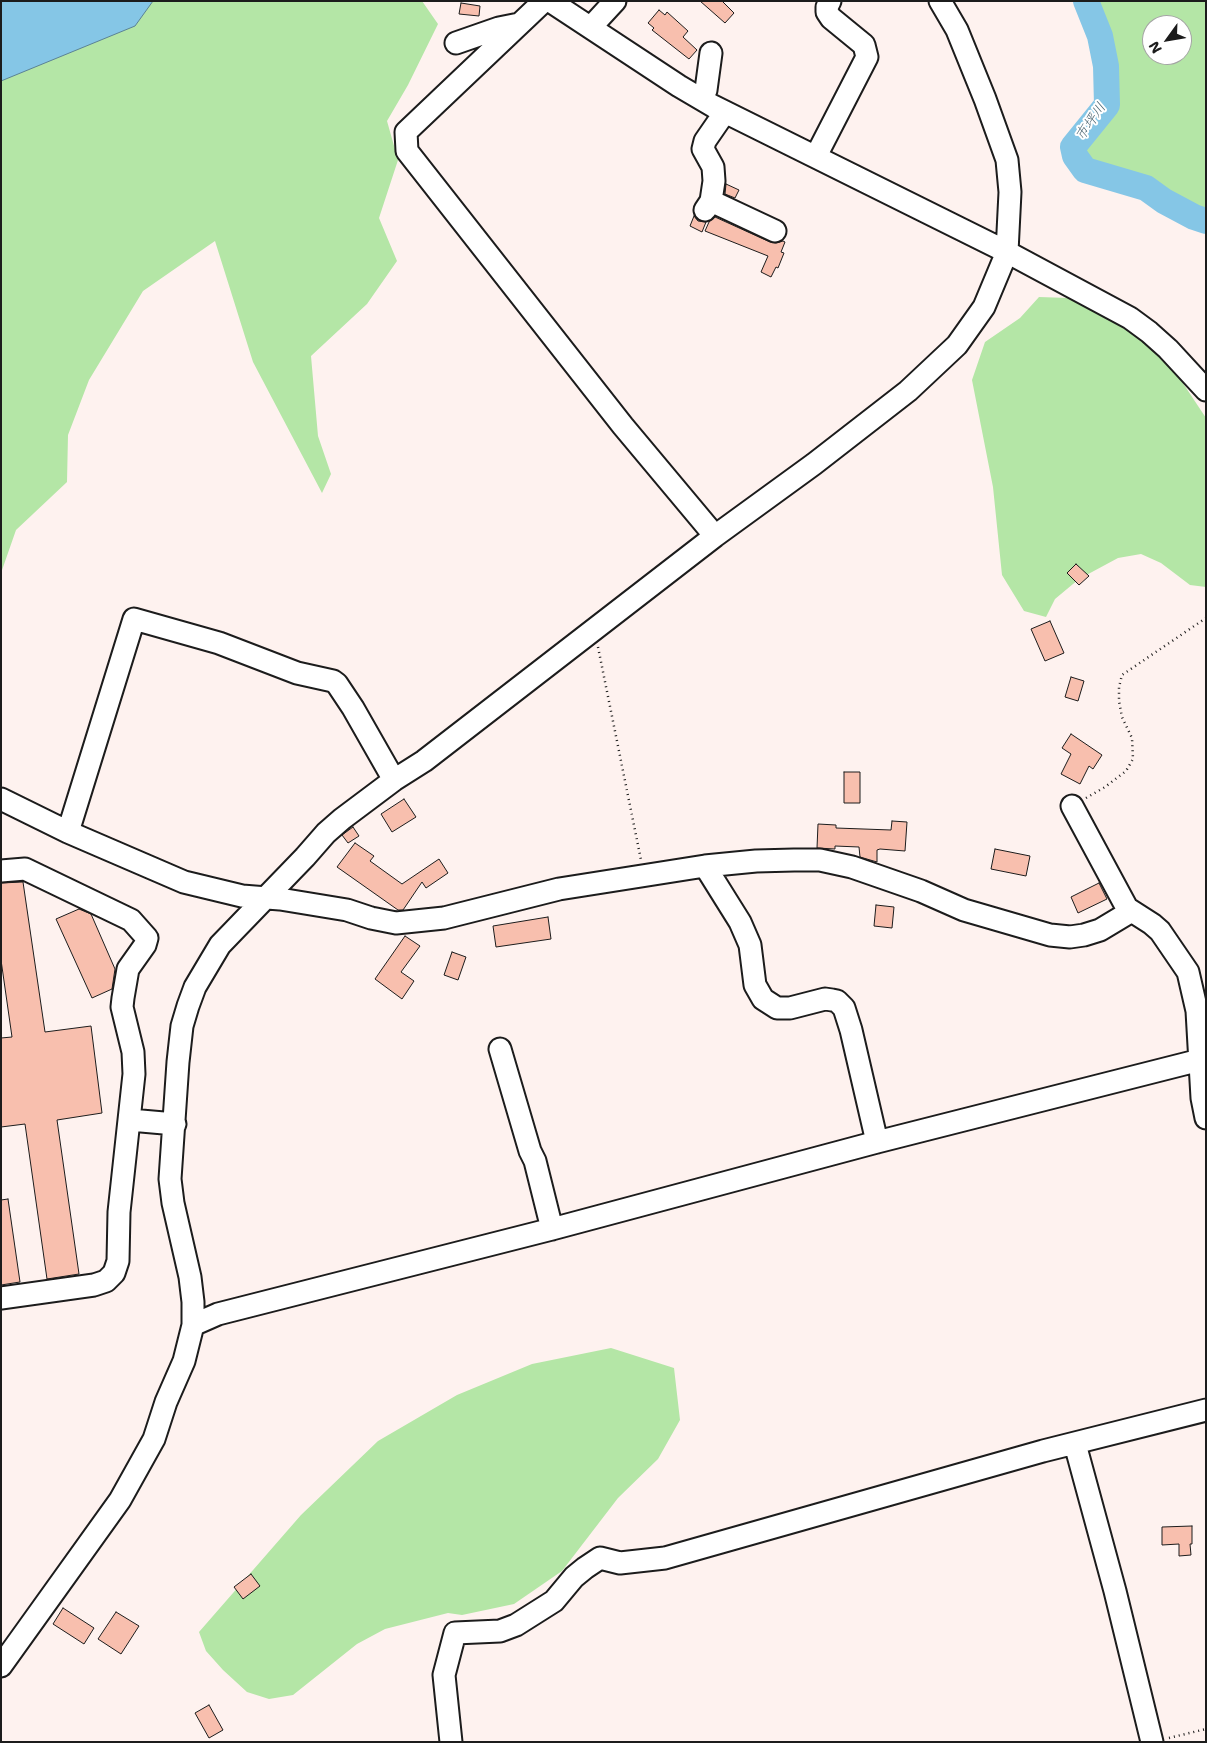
<!DOCTYPE html>
<meta charset="utf-8">
<style>
body{margin:0}
#map{position:relative;width:1207px;height:1743px;overflow:hidden;background:#fef2ef;font-family:"Shantell Sans",sans-serif}
canvas{display:block}
.frame{position:absolute;inset:0;border:2px solid #1c1c1c;pointer-events:none}
.north{position:absolute;left:1142px;top:15px;width:50px;height:50px;box-sizing:border-box;background:#fff;border:1px solid #a4a4a4;border-radius:50%;rotate:238deg;font-size:14px;font-weight:700;line-height:20px;text-align:center;color:#1c1c1c}
.north::after{content:'';display:block;margin:auto;width:18px;height:22px;background:#1c1c1c;clip-path:polygon(50% 0,100% 100%,50% 72%,0 100%)}
</style>
<div id="map">
<canvas width="1207" height="1743"></canvas>
<div class="frame"></div>
<div class="north">N</div>
</div>
<script>
const context = document.querySelector('canvas').getContext('2d');
context.lineJoin = 'round';
function fill(path, color) { context.fillStyle = color; context.fill(path, 'evenodd'); }
const shape = rows => new Path2D(rows.map(r => 'M' + r).join(''));
function trace(path, color, width, dash) { context.strokeStyle = color; context.lineWidth = width; context.lineCap = dash ? 'butt' : 'round'; context.setLineDash(dash || []); context.stroke(path); }
function label(font, color, halo, rows, align = 'center') {
  context.font = font + ' "Shantell Sans","Klee One",sans-serif'; context.lineWidth = 4; context.setLineDash([]); context.textBaseline = 'middle'; context.strokeStyle = halo; context.fillStyle = color; for (const [text, x, y, turn = 0] of rows) {
    context.save(); context.translate(x, y); context.rotate((+turn || 0) * Math.PI / 180); context.textAlign = isNaN(turn) ? turn : align; if (halo) context.strokeText(text, 0, 0); context.fillText(text, 0, 0); context.restore();
  }
}
fill(shape([
 [140,1,422,1,438,24,408,85,387,121,398,160,379,218,397,261,367,304,311,356,318,436,331,474,322,493,253,362,215,241,143,291,89,380,68,435,67,482,16,530,1,573,1,63],
 [1083,1,1206,1,1206,221,1172,206,1139,181,1089,158,1081,138,1104,95,1086,6],
 [1152,25,1182,25,1182,55,1152,55],
 [1039,297,1069,298,1116,322,1159,347,1206,418,1206,587,1190,585,1161,563,1141,554,1118,558,1079,579,1055,599,1046,617,1024,611,1002,575,993,487,972,380,985,342,1020,318],
 [611,1348,674,1368,680,1420,658,1459,618,1498,562,1571,514,1604,462,1615,448,1613,385,1629,357,1644,293,1695,269,1699,247,1692,223,1670,206,1651,199,1632,301,1515,378,1441,457,1395,532,1364]
]), '#b4e6a6');
const water = shape([
 [1,1,153,1,135,26,1,81,1,1]
]);
fill(water, '#85c6e6');
trace(water, '#5b8295', 1);
trace(shape([
 [1086,1,1100,36,1106,66,1107,105,1073,147,1075,156,1085,170,1146,188,1164,201,1194,217,1206,221]
]), '#85c6e6', 26);
const building = shape([
 [700,1,722,1,734,13,725,23,700,1],
 [461,3,480,6,479,16,459,14,461,3],
 [659,10,665,15,667,12,688,31,683,37,697,50,689,59,652,30,654,28,648,23,659,10],
 [726,184,739,190,735,198,725,194,726,184],
 [694,216,698,221,706,222,702,232,690,226,694,216],
 [715,217,770,242,776,243,783,241,785,242,781,252,784,253,778,268,776,267,771,277,761,272,768,256,705,231,709,222,715,217],
 [1076,564,1089,576,1079,585,1067,573,1076,564],
 [1050,621,1064,653,1045,661,1031,629,1050,621],
 [1071,677,1084,681,1078,701,1065,697,1071,677],
 [1071,734,1102,755,1093,769,1089,766,1080,784,1061,774,1071,754,1062,748,1071,734],
 [844,772,860,772,860,803,844,803,844,772],
 [404,799,416,817,392,832,381,814,404,799],
 [892,821,907,822,905,851,880,849,877,850,877,862,860,857,859,847,835,846,835,849,817,848,818,824,836,825,836,828,891,830,892,821],
 [353,827,359,836,348,843,342,835,353,827],
 [355,843,374,856,370,861,402,884,439,859,448,873,426,888,422,882,403,910,398,910,337,867,355,843],
 [995,849,1030,856,1026,876,991,869,995,849],
 [23,882,45,1032,91,1026,102,1113,57,1120,79,1274,47,1279,25,1124,1,1127,1,1038,12,1037,1,960,1,883,23,882],
 [1099,883,1107,899,1078,913,1071,897,1099,883],
 [876,905,894,907,892,928,874,926,876,905],
 [79,909,91,914,115,969,112,989,92,998,56,919,79,909],
 [548,917,551,939,496,947,493,926,548,917],
 [405,936,420,946,401,972,414,981,402,999,375,979,405,936],
 [452,952,466,957,458,980,444,975,452,952],
 [8,1199,20,1282,1,1285,1,1200,8,1199],
 [1192,1526,1192,1544,1190,1544,1191,1555,1179,1556,1179,1544,1162,1545,1162,1527,1192,1526],
 [251,1574,260,1586,243,1599,234,1587,251,1574],
 [63,1608,94,1628,84,1644,53,1624,63,1608],
 [116,1612,139,1626,121,1654,98,1639,116,1612],
 [209,1705,223,1730,209,1738,195,1713,209,1705]
]);
fill(building, '#f8bfae');
trace(building, '#1c1c1c', 1);
const minor = shape([
 [544,1,406,132,407,151,623,426,715,536],
 [550,1,679,86,713,106,1007,252,1130,318,1149,332,1168,349,1206,390],
 [591,27,615,1],
 [456,43,499,28,519,24],
 [702,99,706,90,711,53],
 [816,156,867,57,864,45,831,18,827,12,827,7,830,1],
 [711,201,775,231],
 [705,210,711,201,714,181,713,167,703,149,705,141,725,112],
 [1,799,68,832,184,882,242,896,280,899,347,910,371,918,396,923,444,918,559,889,705,866,756,861,794,860,820,860,852,867,921,891,964,910,1050,935,1070,937,1084,935,1100,930,1130,912],
 [1072,806,1127,908,1152,924,1160,931,1188,972,1197,1011,1202,1098,1206,1118],
 [68,832,134,619,219,643,297,673,333,681,337,684,353,708,394,780],
 [705,866,740,922,750,945,755,985,763,999,777,1008,790,1008,825,999,832,1000,837,1001,844,1008,851,1030,877,1142],
 [1,871,25,869,131,920,147,938,145,945,128,969,123,998,122,1007,133,1052,134,1074,119,1212,118,1261,114,1273,106,1281,94,1285,1,1298],
 [500,1049,530,1151,535,1161,552,1229],
 [130,1120,175,1124],
 [193,1325,218,1314,552,1229,877,1142,1200,1060],
 [1075,1444,1115,1591,1152,1742],
 [1,1666,120,1500,154,1439,166,1402,184,1361,193,1325,193,1302,190,1277,173,1203,170,1179,178,1062,182,1026,188,1006,195,987,220,945,305,857,326,833,342,819,394,780,424,761,715,536,814,464,908,391,957,345,984,307,1007,252,1010,192,1007,160,985,99,957,30,940,1],
 [451,1742,444,1675,455,1633,500,1631,516,1625,554,1601,574,1577,585,1568,600,1558,620,1563,665,1558,1043,1451,1206,1410]
]);
trace(minor, '#1c1c1c', 25);
trace(shape([
 [598,647,641,860],
 [1086,798,1105,787,1126,771,1133,759,1132,738,1122,717,1119,701,1119,687,1122,675,1206,618],
 [1169,1738,1206,1729]
]), '#1c1c1c', 2.5, [1, 4]);
trace(minor, '#fff', 21);
label('italic 14px', '#46606d', '#fff', [
 ["市坪川",1091,122,-55]
]);
</script>
